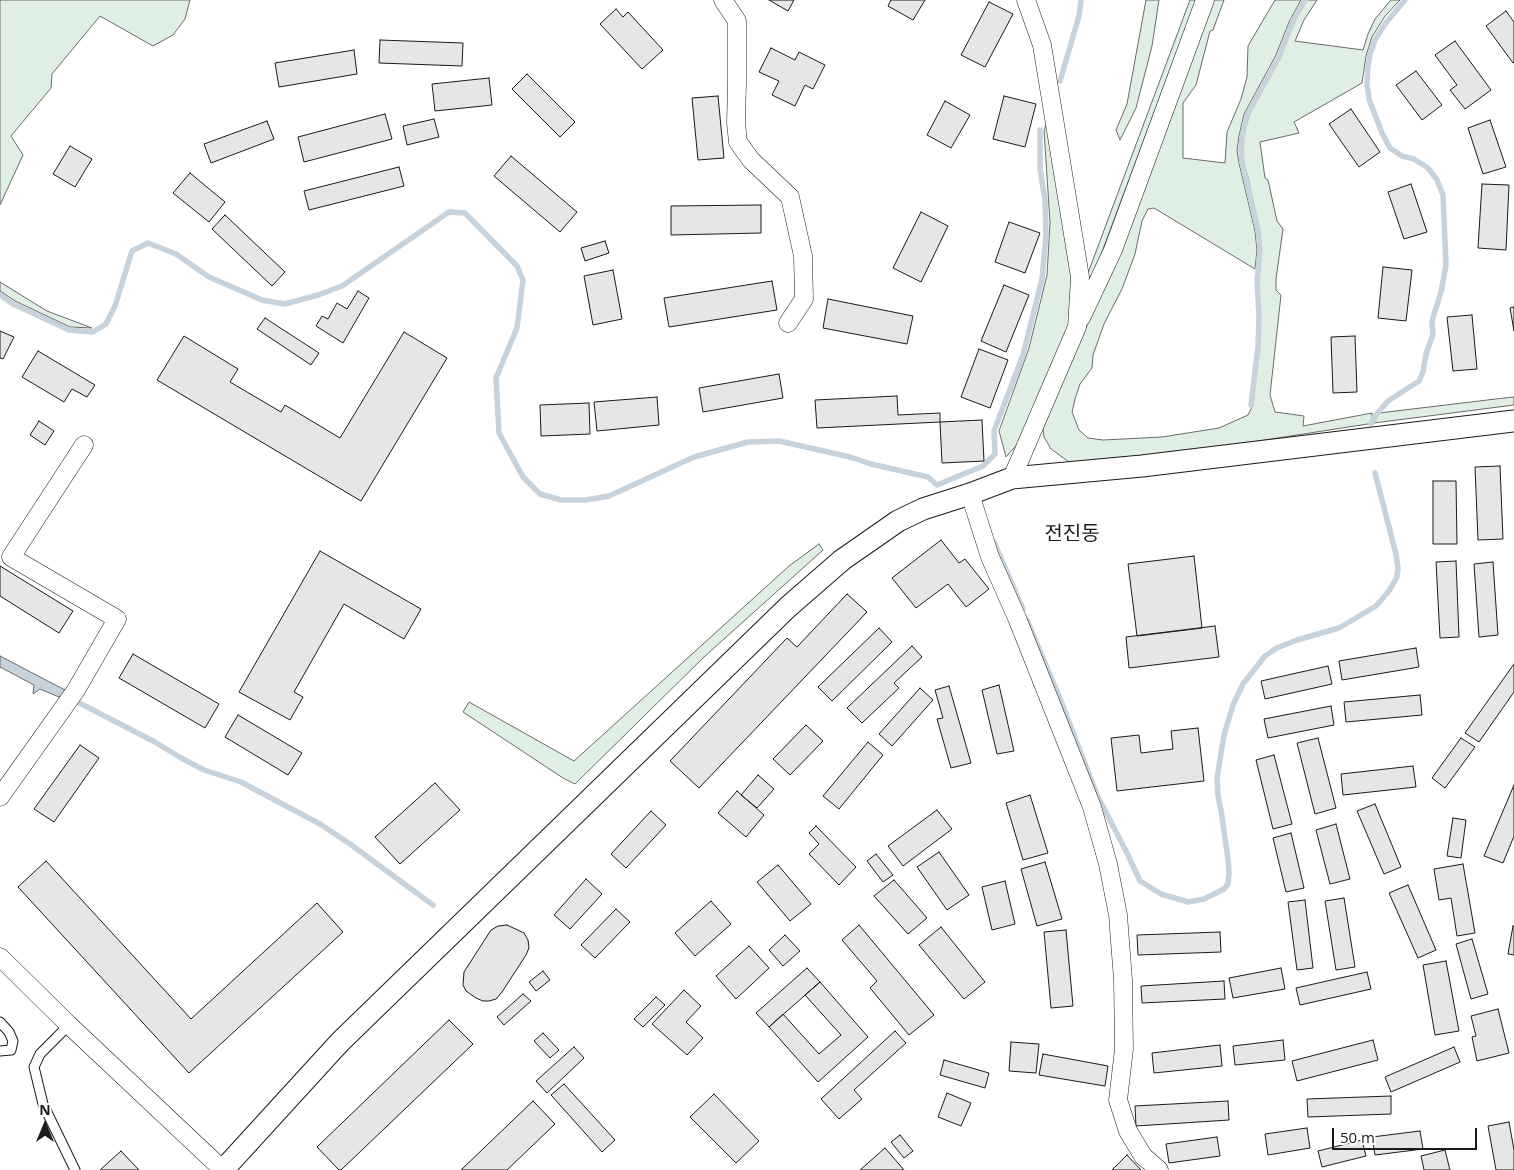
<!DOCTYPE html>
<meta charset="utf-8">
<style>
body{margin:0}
#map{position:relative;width:1514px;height:1170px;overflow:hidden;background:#fff;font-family:"Open Sans",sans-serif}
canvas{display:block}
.north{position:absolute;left:20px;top:1100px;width:50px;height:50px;-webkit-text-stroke:4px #fff;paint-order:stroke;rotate:0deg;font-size:14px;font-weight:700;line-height:20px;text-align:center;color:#1a1a1a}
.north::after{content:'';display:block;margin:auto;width:18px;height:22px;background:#1a1a1a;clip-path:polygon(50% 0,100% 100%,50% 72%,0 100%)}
.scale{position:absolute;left:1332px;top:1128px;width:145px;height:22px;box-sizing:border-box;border:2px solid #1a1a1a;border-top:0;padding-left:6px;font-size:15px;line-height:18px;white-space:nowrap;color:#1a1a1a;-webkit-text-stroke:4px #fff;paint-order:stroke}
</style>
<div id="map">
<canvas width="1514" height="1170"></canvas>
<div class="north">N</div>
<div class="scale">50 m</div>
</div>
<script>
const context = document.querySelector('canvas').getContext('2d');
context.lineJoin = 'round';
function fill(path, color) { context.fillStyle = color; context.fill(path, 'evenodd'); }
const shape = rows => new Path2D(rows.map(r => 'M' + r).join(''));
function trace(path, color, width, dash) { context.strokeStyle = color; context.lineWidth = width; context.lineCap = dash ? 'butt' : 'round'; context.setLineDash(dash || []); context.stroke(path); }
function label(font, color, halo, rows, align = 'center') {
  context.font = font + ' "Open Sans","Noto Sans KR",sans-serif'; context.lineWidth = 4; context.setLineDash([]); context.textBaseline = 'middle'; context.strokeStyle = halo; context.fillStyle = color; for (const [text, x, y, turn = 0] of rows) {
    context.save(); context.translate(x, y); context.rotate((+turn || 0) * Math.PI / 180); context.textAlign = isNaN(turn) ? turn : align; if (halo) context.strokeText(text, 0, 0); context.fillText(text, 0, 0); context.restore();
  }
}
const green = shape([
 [0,0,190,0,185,19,173,35,153,46,100,16,52,74,51,88,11,136,23,155,0,205,0,0],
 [1146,0,1159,0,1152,46,1136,108,1120,140,1116,130,1127,104,1146,0],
 [1190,0,1196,0,1090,284,1088,273,1190,0],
 [1211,0,1224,0,1213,30,1210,31,1196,85,1183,103,1183,158,1225,163,1227,132,1241,99,1247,77,1248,46,1275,0,1301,0,1290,20,1275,57,1244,114,1239,136,1237,151,1239,163,1255,231,1257,250,1255,269,1154,208,1148,209,1142,221,1135,254,1122,289,1104,324,1093,355,1092,368,1080,384,1075,399,1072,412,1079,430,1088,438,1103,440,1162,437,1219,428,1248,415,1253,405,1259,347,1260,315,1258,282,1261,250,1259,230,1248,177,1243,162,1243,137,1249,116,1260,92,1279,59,1294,22,1307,0,1317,0,1304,20,1295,41,1363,50,1368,34,1375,19,1391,0,1400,0,1385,16,1372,37,1366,56,1362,83,1294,122,1299,133,1260,142,1265,178,1268,180,1277,221,1283,229,1276,279,1276,290,1281,295,1270,395,1275,412,1304,416,1303,426,1372,413,1372,420,1376,419,1379,413,1504,398,1514,397,1514,405,1374,423,1207,449,1083,465,1069,462,1051,449,1044,437,1043,428,1103,288,1211,0],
 [1049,119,1073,273,1072,329,1023,438,1006,457,999,431,1029,348,1047,275,1050,223,1044,130,1049,119],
 [0,282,47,311,92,328,70,327,15,301,0,291,0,282],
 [819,544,823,550,704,657,575,784,563,778,463,712,469,702,574,761,789,566,819,544]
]);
fill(green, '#e0efe3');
trace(green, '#6a6a6a', 1);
const water = shape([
 [0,656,65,690,59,697,40,689,33,694,34,685,0,667,0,656]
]);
fill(water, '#c6d2dc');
trace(water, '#6a6a6a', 1);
trace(shape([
 [1060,81,1079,16,1081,0],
 [0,295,13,304,69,330,93,332,106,324,115,306,132,251,148,243,176,254,209,277,262,300,285,304,318,295,342,286,449,212,465,213,517,266,523,280,517,328,496,378,499,433,523,477,540,494,561,500,586,500,609,496,694,457,748,442,779,441,850,457,871,464,928,477,937,485,983,466,995,454,994,431,1023,355,1042,279,1046,236,1045,200,1040,169,1040,130],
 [1251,405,1258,347,1259,315,1257,282,1260,250,1258,230,1242,162,1241,151,1242,137,1247,115,1278,59,1293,21,1305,0],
 [1371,424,1375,416,1388,401,1419,381,1423,372,1426,354,1433,334,1432,321,1441,292,1446,265,1443,195,1437,180,1428,168,1414,159,1402,156,1390,148,1382,133,1369,99,1367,83,1368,67,1370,54,1375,40,1385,24,1405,0],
 [994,542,1023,609],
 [1027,620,1061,701,1097,795,1127,853,1140,881,1161,894,1188,902,1204,899,1224,889,1228,884,1229,873,1228,859,1221,810,1218,796,1217,778,1224,735,1233,705,1243,684,1265,656,1277,648,1297,640,1339,628,1376,606,1389,591,1397,577,1398,568,1396,554,1375,473],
 [62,694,155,742,181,758,204,770,241,782,320,824,350,844,433,905]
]), '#c6d2dc', 5.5);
const building = shape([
 [769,0,794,0,788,11,769,0],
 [891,0,925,0,913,20,888,6,891,0],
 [989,2,1013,14,985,67,961,55,989,2],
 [616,9,623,17,628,12,663,50,642,69,600,24,616,9],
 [1506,11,1514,22,1514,62,1513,63,1486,26,1506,11],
 [380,40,463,43,462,66,379,63,380,40],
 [1455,41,1491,90,1465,109,1450,90,1457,85,1435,55,1455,41],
 [771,48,795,60,799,52,825,65,813,89,805,85,795,106,772,95,779,81,759,72,771,48],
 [354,50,357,74,279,87,275,63,354,50],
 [1416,71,1442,105,1422,120,1396,85,1416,71],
 [527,74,575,122,560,137,512,89,527,74],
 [489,78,492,105,435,111,432,84,489,78],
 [718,96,724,158,698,160,692,98,718,96],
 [1004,96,1036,104,1025,147,993,139,1004,96],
 [945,101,970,115,951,148,927,135,945,101],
 [1351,109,1380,152,1359,167,1329,124,1351,109],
 [385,114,392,139,304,162,298,137,385,114],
 [434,119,439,137,407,145,403,126,434,119],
 [1490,120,1506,167,1483,174,1468,128,1490,120],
 [267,121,274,139,211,163,204,144,267,121],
 [70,146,92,159,75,187,53,174,70,146],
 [511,156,577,212,560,232,494,176,511,156],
 [399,167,404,186,309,210,304,191,399,167],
 [190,173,225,202,209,222,173,193,190,173],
 [1411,184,1427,232,1404,239,1388,192,1411,184],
 [1482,184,1509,185,1506,250,1478,248,1482,184],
 [761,205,761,233,671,235,671,206,761,205],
 [921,212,948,226,921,282,893,268,921,212],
 [225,215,285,272,272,286,212,229,225,215],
 [1009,222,1040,233,1025,273,995,262,1009,222],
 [605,241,609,253,585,261,581,248,605,241],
 [1383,267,1412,270,1406,321,1378,318,1383,267],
 [613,270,622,319,593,325,584,276,613,270],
 [772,281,777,310,669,327,664,298,772,281],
 [1004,285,1029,295,1006,352,981,341,1004,285],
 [358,291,369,298,343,343,316,326,322,316,328,319,337,303,347,309,358,291],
 [828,299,913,316,907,344,823,328,828,299],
 [1514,307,1514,331,1510,308,1514,307],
 [1472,315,1477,369,1453,371,1447,317,1472,315],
 [265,318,319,353,311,365,257,329,265,318],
 [0,331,14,337,3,359,0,358,0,331],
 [404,332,447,358,361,501,157,380,184,336,238,369,230,382,281,412,285,405,340,438,404,332],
 [1355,336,1357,392,1333,393,1331,337,1355,336],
 [979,349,1008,360,990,408,961,397,979,349],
 [38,351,95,385,87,397,72,389,64,402,22,377,38,351],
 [779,374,783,398,703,412,699,388,779,374],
 [897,396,898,415,940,413,940,422,817,428,815,400,897,396],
 [657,397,659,425,597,431,594,402,657,397],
 [589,403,590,434,541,436,540,405,589,403],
 [982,420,984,461,942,463,940,422,982,420],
 [39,421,54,431,45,445,30,435,39,421],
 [1500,466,1503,539,1478,540,1475,467,1500,466],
 [1433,481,1456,481,1457,544,1433,544,1433,481],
 [941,540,959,563,965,559,989,589,966,607,948,584,916,608,892,578,941,540],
 [320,551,421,609,404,639,344,604,294,692,303,697,290,720,239,692,320,551],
 [1194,556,1202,628,1137,636,1128,564,1194,556],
 [1456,561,1459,637,1440,638,1436,562,1456,561],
 [1493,562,1498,635,1479,637,1474,564,1493,562],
 [0,566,73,611,59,633,0,596,0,566],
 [847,594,867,612,699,788,670,761,787,638,797,647,847,594],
 [1215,626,1219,657,1129,668,1126,637,1215,626],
 [879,628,892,642,832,701,818,687,879,628],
 [912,646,922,657,894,683,899,688,862,723,847,708,912,646],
 [1416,648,1419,667,1342,680,1339,661,1416,648],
 [133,654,219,704,205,728,119,678,133,654],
 [1514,664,1514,692,1479,742,1465,733,1514,664],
 [1328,666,1332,684,1265,699,1261,681,1328,666],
 [999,685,1014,751,997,754,982,690,999,685],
 [949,686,971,763,951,768,937,719,943,718,935,690,949,686],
 [920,688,933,700,892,746,879,734,920,688],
 [1420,695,1422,715,1346,722,1344,702,1420,695],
 [1331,706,1334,725,1268,738,1264,719,1331,706],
 [238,715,302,753,288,775,225,737,238,715],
 [806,725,823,741,790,775,773,759,806,725],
 [1198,728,1204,781,1117,791,1111,738,1139,735,1141,753,1173,749,1171,731,1198,728],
 [1318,738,1336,808,1315,814,1297,743,1318,738],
 [1461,738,1475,747,1445,788,1432,778,1461,738],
 [868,742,883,755,839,809,823,796,868,742],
 [80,745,99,758,54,822,34,809,80,745],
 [1274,755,1292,824,1273,829,1256,760,1274,755],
 [1413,766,1416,787,1343,795,1341,774,1413,766],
 [758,775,774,789,757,808,741,795,758,775],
 [435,783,460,810,400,864,375,837,435,783],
 [1514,785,1514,836,1503,863,1484,856,1514,785],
 [737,791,764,815,746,837,718,813,737,791],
 [1030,795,1048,853,1023,860,1006,803,1030,795],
 [1375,804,1401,867,1384,874,1357,811,1375,804],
 [937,810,952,829,903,866,888,846,937,810],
 [651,811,666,825,626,868,611,854,651,811],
 [1453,818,1466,820,1461,858,1447,856,1453,818],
 [1336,824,1350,879,1330,884,1316,830,1336,824],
 [816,826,856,867,839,885,809,854,819,844,809,833,816,826],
 [1291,833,1304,888,1286,892,1273,838,1291,833],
 [939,852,969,895,947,910,917,867,939,852],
 [876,854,893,875,883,882,867,861,876,854],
 [46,861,191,1019,317,903,343,932,189,1073,18,887,46,861],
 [1045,862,1062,919,1037,926,1021,869,1045,862],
 [1463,864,1475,933,1457,936,1451,898,1439,900,1434,869,1463,864],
 [778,865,811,904,790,921,757,882,778,865],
 [586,879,602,894,570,929,554,915,586,879],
 [894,880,927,918,908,934,874,896,894,880],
 [1005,881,1015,924,992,930,982,887,1005,881],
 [1408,885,1436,950,1418,958,1389,893,1408,885],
 [1344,898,1355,967,1336,970,1325,901,1344,898],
 [1305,900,1313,968,1297,970,1288,902,1305,900],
 [711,901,731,924,695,956,675,933,711,901],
 [616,909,630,922,595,958,581,945,616,909],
 [507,925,524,933,528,940,529,948,526,955,502,992,496,999,489,1001,483,1001,476,998,466,991,463,985,464,972,491,930,498,926,507,925],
 [859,925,934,1015,909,1035,870,988,877,981,842,940,859,925],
 [1513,926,1514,926,1514,955,1508,954,1513,926],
 [941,927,985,982,964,999,919,945,941,927],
 [1066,930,1073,1006,1051,1008,1044,932,1066,930],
 [1220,932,1221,952,1138,955,1137,935,1220,932],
 [785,935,800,951,783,966,769,950,785,935],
 [1472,939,1488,994,1471,999,1456,944,1472,939],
 [749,946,769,968,736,999,716,976,749,946],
 [1446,961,1459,1031,1435,1035,1423,965,1446,961],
 [807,968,820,982,769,1027,756,1013,807,968],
 [1281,968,1285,989,1233,998,1229,978,1281,968],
 [543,971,550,980,536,991,529,982,543,971],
 [1367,972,1371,989,1300,1005,1296,988,1367,972],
 [1224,981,1225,999,1142,1003,1141,986,1224,981],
 [820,982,868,1037,818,1082,769,1027,783,1014,819,1054,841,1035,805,995,820,982],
 [684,990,701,1006,686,1022,703,1038,687,1055,652,1024,684,990],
 [523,994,531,1001,504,1025,497,1017,523,994],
 [656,997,665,1005,643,1027,634,1019,656,997],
 [1498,1009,1509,1053,1477,1061,1472,1037,1476,1036,1471,1016,1498,1009],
 [449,1020,473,1044,341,1170,339,1170,317,1147,449,1020],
 [895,1031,906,1043,854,1090,862,1099,839,1119,821,1099,895,1031],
 [543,1033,559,1050,550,1058,534,1041,543,1033],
 [1283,1040,1285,1060,1235,1065,1233,1046,1283,1040],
 [1373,1040,1378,1060,1297,1081,1292,1061,1373,1040],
 [1011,1042,1039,1044,1036,1073,1009,1071,1011,1042],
 [1220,1045,1222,1066,1154,1073,1152,1053,1220,1045],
 [574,1047,584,1058,547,1093,536,1081,574,1047],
 [1454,1047,1460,1062,1391,1092,1385,1077,1454,1047],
 [1043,1054,1108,1066,1105,1086,1039,1075,1043,1054],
 [944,1060,989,1073,985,1088,940,1075,944,1060],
 [564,1084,615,1140,602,1152,551,1095,564,1084],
 [947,1093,971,1103,961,1126,938,1117,947,1093],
 [714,1094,759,1141,736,1163,690,1117,714,1094],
 [1391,1096,1391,1114,1308,1117,1307,1099,1391,1096],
 [533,1101,555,1124,507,1170,461,1170,533,1101],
 [1228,1101,1229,1120,1136,1126,1135,1106,1228,1101],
 [1509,1122,1514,1150,1514,1170,1496,1170,1488,1126,1509,1122],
 [1307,1128,1310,1148,1268,1155,1265,1134,1307,1128],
 [1420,1131,1423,1149,1375,1155,1372,1137,1420,1131],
 [900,1135,913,1151,904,1158,891,1142,900,1135],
 [1217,1137,1220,1156,1169,1163,1166,1144,1217,1137],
 [1362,1140,1366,1156,1322,1167,1318,1151,1362,1140],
 [885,1148,904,1170,860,1170,885,1148],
 [1445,1150,1450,1170,1424,1170,1421,1156,1445,1150],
 [121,1151,139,1170,100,1170,121,1151],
 [1127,1155,1141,1170,1112,1170,1127,1155]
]);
fill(building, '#e6e6e6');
trace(building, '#1a1a1a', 1);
const service = shape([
 [0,1022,9,1032,13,1041,11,1050,0,1051],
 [69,1025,40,1054,34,1067,43,1104,75,1170]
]);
const minor = shape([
 [723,0,737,21,737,83,736,123,738,142,751,160,790,197,803,256,804,299,788,323],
 [1081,318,1113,250,1205,0],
 [1012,478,1077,327,1080,277,1042,45,1026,0],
 [970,494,990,557,1017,618,1092,807,1108,864,1118,915,1123,980,1124,1049,1118,1100,1128,1131,1143,1156,1159,1170],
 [0,797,76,690,117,619,11,557,84,445],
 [0,957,69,1025,223,1170]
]);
const tertiary = shape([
 [223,1170,340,1042,788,607,842,560,898,521,923,509,970,494,1012,478,1142,466,1514,421]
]);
trace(service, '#1a1a1a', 11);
trace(minor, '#1a1a1a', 19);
trace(tertiary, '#1a1a1a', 23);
trace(service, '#fff', 9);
trace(minor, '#fff', 18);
trace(tertiary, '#fff', 21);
label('20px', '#1a1a1a', '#fff', [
 ["전진동",1072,534]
]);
</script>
